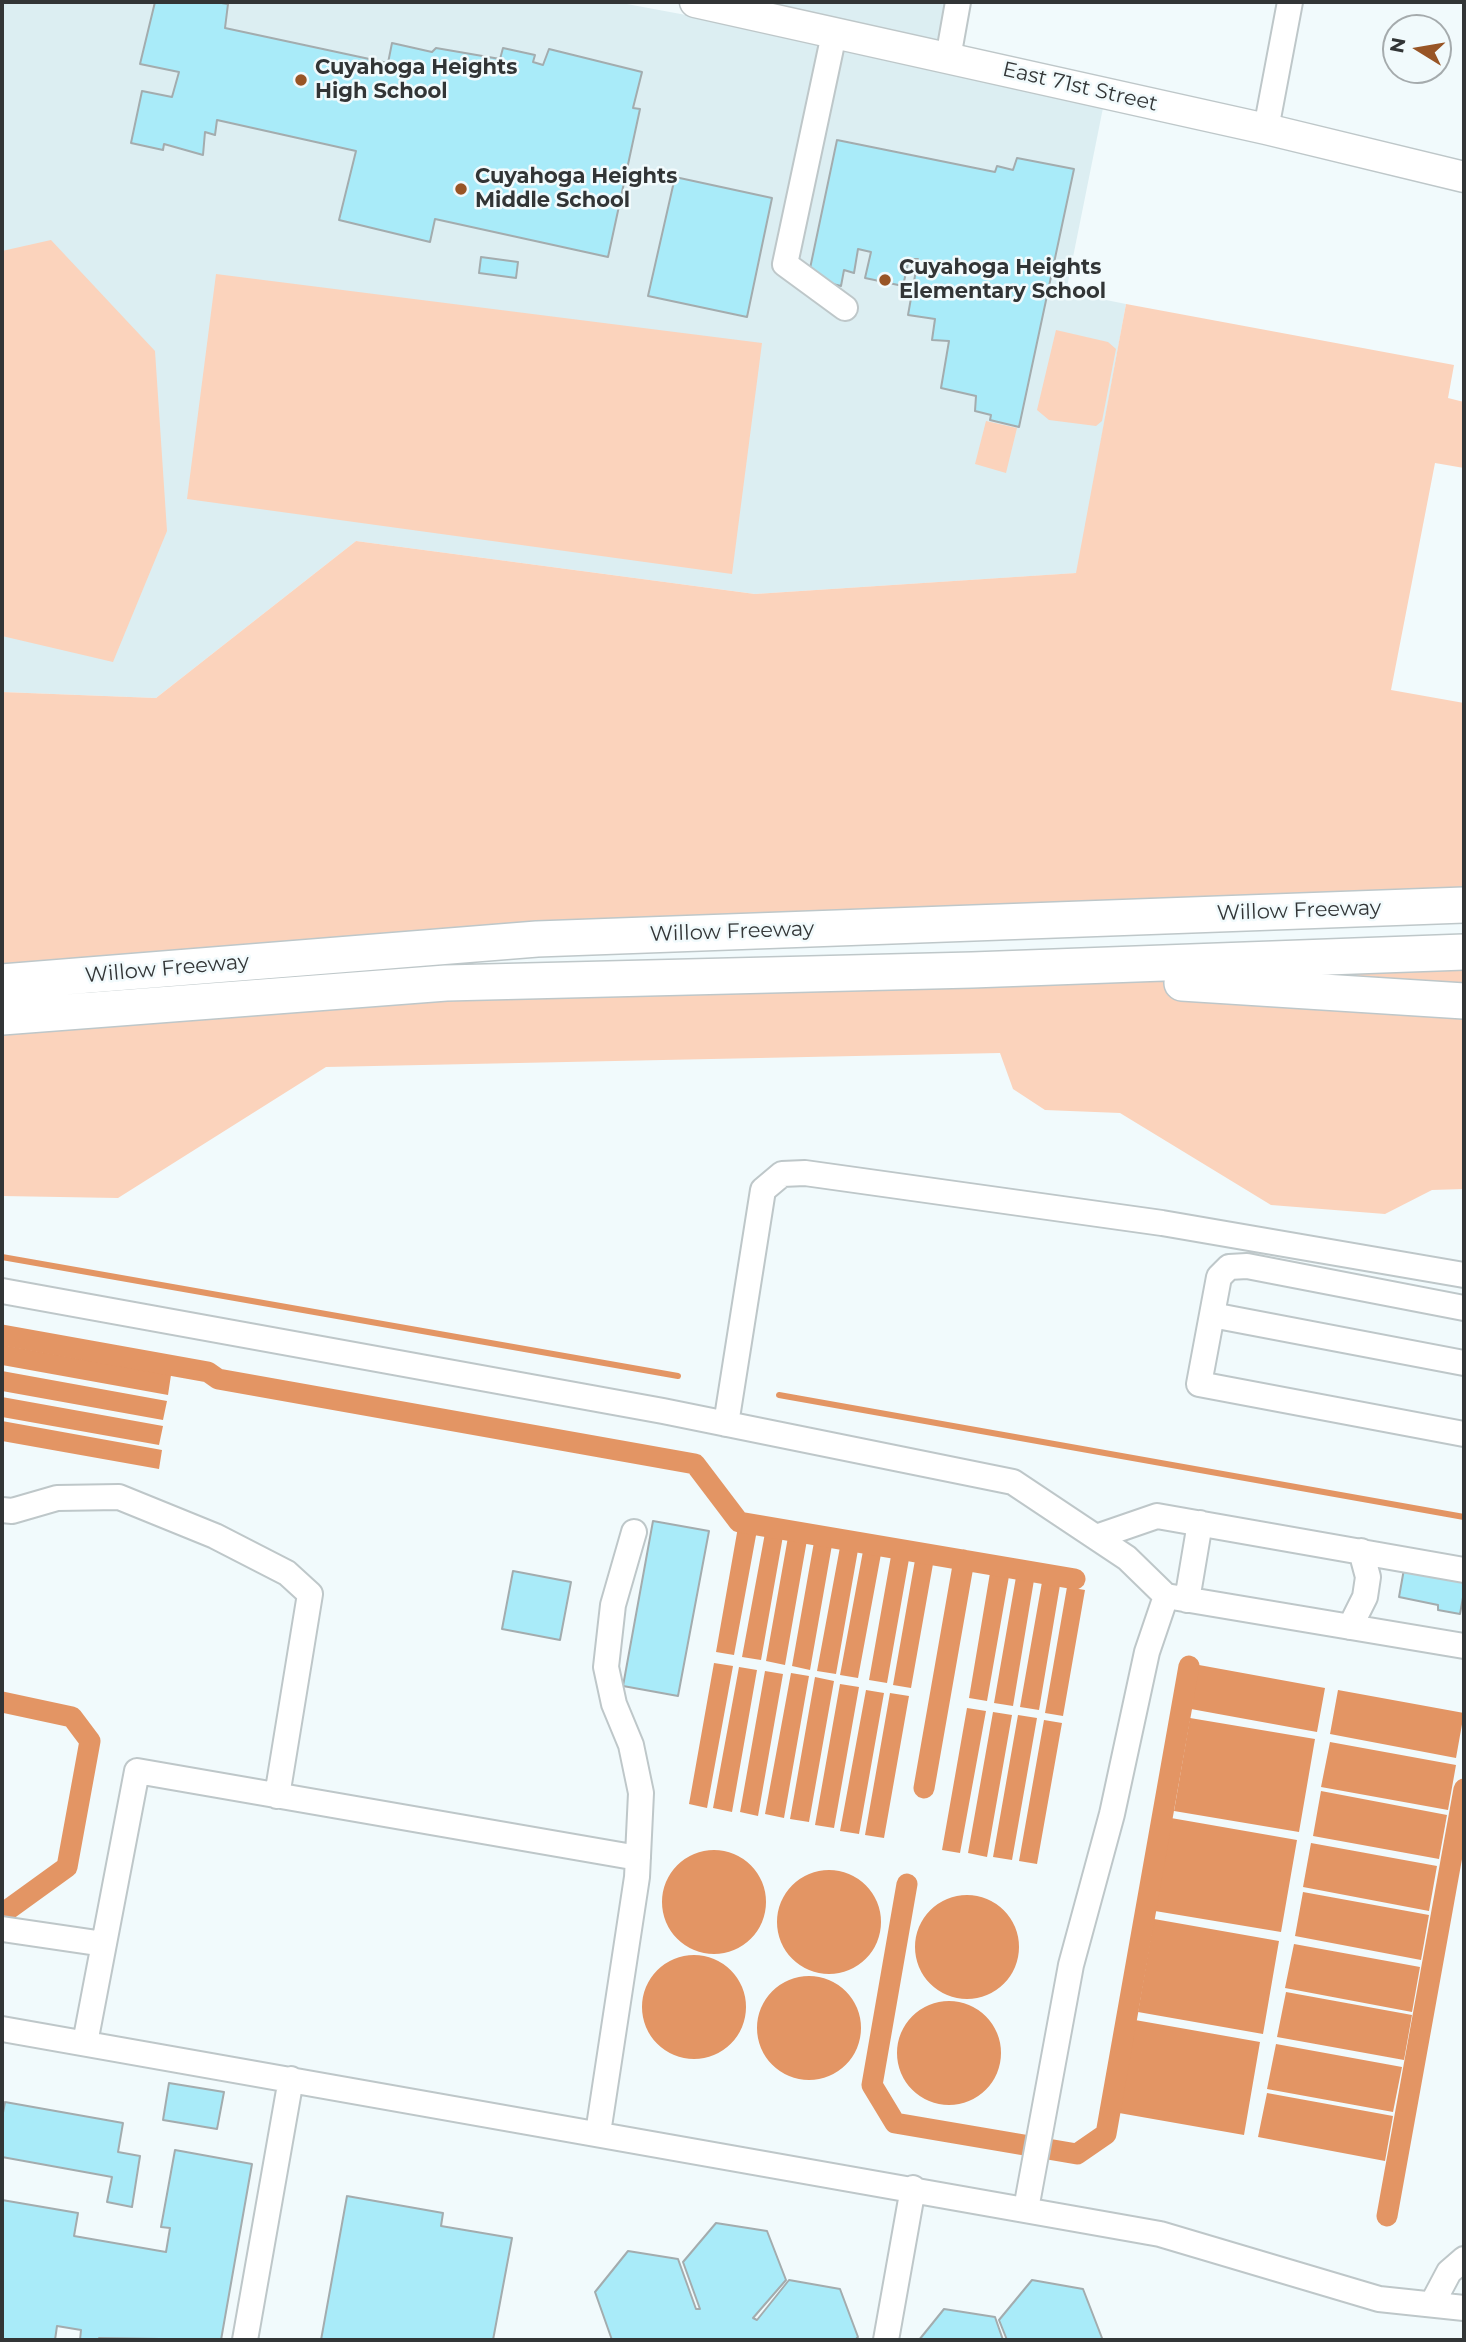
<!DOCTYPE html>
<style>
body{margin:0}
#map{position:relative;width:1466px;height:2342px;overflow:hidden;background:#f1fafc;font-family:Montserrat,sans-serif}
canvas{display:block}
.frame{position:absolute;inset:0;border:4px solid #323536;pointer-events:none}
.north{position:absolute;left:1382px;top:14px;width:70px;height:70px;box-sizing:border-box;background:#f1fafc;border:2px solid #a5abad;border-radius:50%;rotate:281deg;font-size:19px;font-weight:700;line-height:28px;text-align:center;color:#323536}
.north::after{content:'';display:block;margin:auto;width:24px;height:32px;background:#985526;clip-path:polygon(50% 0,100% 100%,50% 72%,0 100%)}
</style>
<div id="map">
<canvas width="1466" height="2342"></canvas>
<div class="frame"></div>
<div class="north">N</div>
</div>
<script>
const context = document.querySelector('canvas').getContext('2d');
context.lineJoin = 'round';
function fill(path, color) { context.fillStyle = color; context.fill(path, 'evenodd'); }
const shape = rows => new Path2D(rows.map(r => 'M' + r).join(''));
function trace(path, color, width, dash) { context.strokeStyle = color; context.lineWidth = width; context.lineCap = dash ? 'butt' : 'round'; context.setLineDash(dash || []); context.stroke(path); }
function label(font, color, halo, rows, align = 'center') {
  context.font = font + ' Montserrat,sans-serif'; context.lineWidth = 5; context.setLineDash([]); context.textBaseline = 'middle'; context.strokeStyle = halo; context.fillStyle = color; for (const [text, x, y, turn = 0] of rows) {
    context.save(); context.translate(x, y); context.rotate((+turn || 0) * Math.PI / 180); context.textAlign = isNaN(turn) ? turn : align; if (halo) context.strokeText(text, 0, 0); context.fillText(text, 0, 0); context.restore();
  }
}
fill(shape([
 [2,2,616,2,1106,93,1066,292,1126,304,1077,573,755,594,356,541,156,698,2,692],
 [695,2,958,2,948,58]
]), '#dceef2');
fill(shape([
 [51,240,155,351,167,531,113,662,2,636,2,251],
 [216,274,762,343,732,574,187,499],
 [1126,304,1454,365,1448,398,1464,402,1464,468,1435,463,1391,690,1464,703,1464,897,2,982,2,692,156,698,356,541,755,594,1076,573],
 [1056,330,1108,342,1116,349,1102,421,1096,426,1049,420,1037,410],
 [986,421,1017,428,1006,473,975,464],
 [1464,952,1464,1189,1432,1190,1385,1214,1271,1205,1120,1113,1045,1110,1013,1089,1000,1053,326,1067,118,1198,2,1196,2,1017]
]), '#fbd3bc');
fill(shape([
 [2,1345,171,1375,168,1395,2,1365],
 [2,1371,167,1401,163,1420,2,1391],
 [2,1397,163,1426,159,1445,2,1417],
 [2,1421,162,1450,159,1469,2,1441],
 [738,1527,757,1530,734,1655,716,1652],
 [765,1533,783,1536,761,1660,742,1657],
 [788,1537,807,1540,785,1665,766,1661],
 [814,1542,832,1545,810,1670,792,1666],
 [840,1547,858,1550,836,1674,817,1671],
 [863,1551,881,1554,858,1678,840,1675],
 [891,1556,909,1559,887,1683,869,1680],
 [915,1560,933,1564,911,1688,893,1685],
 [990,1573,1009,1576,987,1701,969,1698],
 [1016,1577,1034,1580,1013,1706,994,1703],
 [1042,1582,1060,1585,1039,1710,1020,1707],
 [1067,1587,1085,1590,1063,1716,1045,1713],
 [714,1663,733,1666,707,1808,689,1804],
 [1199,1665,1325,1688,1317,1732,1191,1709],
 [739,1667,757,1670,732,1812,713,1808],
 [765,1671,783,1674,758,1816,740,1812],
 [791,1673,809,1676,784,1818,765,1814],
 [815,1677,834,1681,809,1822,790,1819],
 [840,1684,859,1687,834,1828,815,1825],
 [866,1690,884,1693,859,1834,840,1831],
 [1338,1690,1464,1713,1456,1758,1330,1734],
 [890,1693,909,1696,884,1838,865,1835],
 [967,1708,986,1711,960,1853,942,1850],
 [993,1712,1012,1715,987,1857,968,1853],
 [1018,1715,1037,1718,1012,1860,993,1857],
 [1190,1718,1315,1739,1299,1832,1174,1811],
 [1044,1720,1062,1723,1037,1864,1019,1861],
 [1330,1742,1456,1765,1448,1810,1321,1787],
 [1321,1791,1447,1815,1439,1859,1313,1836],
 [1171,1818,1297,1840,1281,1932,1155,1911],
 [1311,1843,1437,1866,1429,1911,1303,1887],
 '662 1902a52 52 0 1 1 104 0a52 52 0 1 1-104 0Z',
 '777 1922a52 52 0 1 1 104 0a52 52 0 1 1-104 0Z',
 [1303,1892,1429,1915,1421,1960,1295,1936],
 '915 1947a52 52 0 1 1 104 0a52 52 0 1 1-104 0Z',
 [1154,1919,1279,1941,1263,2034,1138,2012],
 [1294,1944,1420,1967,1412,2012,1285,1988],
 '642 2007a52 52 0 1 1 104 0a52 52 0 1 1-104 0Z',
 '757 2028a52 52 0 1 1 104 0a52 52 0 1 1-104 0Z',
 [1286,1992,1412,2015,1404,2060,1277,2037],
 '897 2053a52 52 0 1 1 104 0a52 52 0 1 1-104 0Z',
 [1135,2020,1260,2042,1244,2135,1119,2113],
 [1276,2044,1402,2067,1393,2112,1267,2089],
 [1267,2093,1393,2116,1385,2161,1258,2137]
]), '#e39564');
trace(shape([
 [2,1257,678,1376],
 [779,1395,1464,1517]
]), '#e39564', 6);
trace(shape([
 [2,1335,208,1372,218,1379,695,1464,739,1522,1075,1579],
 [2,1702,72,1717,90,1741,67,1867,2,1914],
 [924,1788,964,1560],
 [907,1884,872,2085,895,2123,1077,2154,1106,2134,1189,1666],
 [1387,2216,1464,1789]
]), '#e39564', 21);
const building = shape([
 [155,2,215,2,228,4,225,28,388,63,392,43,432,52,436,48,500,59,503,48,535,55,533,62,543,65,549,49,642,72,633,108,640,109,608,257,435,219,430,242,339,220,356,151,217,120,215,135,205,132,203,155,164,144,163,150,131,143,142,91,172,97,179,72,140,64,155,2],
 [837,140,995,172,997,166,1013,170,1017,158,1074,169,1019,427,990,420,991,415,975,411,976,396,941,388,949,341,932,340,935,319,908,315,918,259,909,259,903,286,865,278,871,252,858,249,854,273,844,270,841,286,808,278,837,140],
 [675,177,772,198,747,317,648,296,675,177],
 [481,257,518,262,516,278,479,273,481,257],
 [653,1521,709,1531,678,1696,623,1686,653,1521],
 [1404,1569,1464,1576,1464,1592,1460,1614,1438,1610,1438,1605,1399,1597,1404,1569],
 [513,1571,571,1582,560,1640,502,1629,513,1571],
 [169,2083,224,2092,217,2129,163,2120,169,2083],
 [5,2102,123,2123,118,2152,140,2156,132,2207,107,2202,112,2177,2,2157,2,2118,5,2102],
 [175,2150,252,2164,221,2340,99,2338,99,2340,80,2340,81,2330,57,2326,55,2340,2,2340,2,2200,78,2213,74,2236,166,2252,170,2228,161,2227,175,2150],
 [347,2196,443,2213,441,2226,512,2238,493,2340,321,2340,347,2196],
 [716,2223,767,2231,786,2280,753,2318,757,2320,789,2280,840,2289,858,2337,855,2340,612,2340,595,2292,628,2251,678,2259,696,2309,700,2309,683,2262,716,2223],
 [1032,2280,1083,2289,1102,2338,1100,2340,1007,2340,999,2320,1032,2280],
 [944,2309,995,2317,1003,2340,919,2340,944,2309]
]);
fill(building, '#a9ebf9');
trace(building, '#a3acae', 2);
const minor = shape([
 [834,34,785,264,845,308],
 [948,58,958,2],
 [1266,129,1290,2],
 [2,1291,663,1411,1013,1482,1127,1558,1166,1596,1464,1646],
 [1464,1308,1247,1266,1229,1267,1219,1277,1199,1384,1464,1434],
 [1212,1315,1464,1363],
 [726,1424,763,1190,782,1174,805,1173,1162,1223,1464,1275],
 [2,1510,12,1511,57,1498,119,1497,215,1536,287,1573,310,1594,277,1796],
 [1096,1537,1157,1516,1464,1570],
 [1187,1600,1200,1523],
 [1350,1627,1365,1597,1368,1577,1361,1551],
 [2,1929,104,1944],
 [2,2029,1160,2234,1379,2299,1464,2308],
 [85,2043,137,1771,638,1858],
 [598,2133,637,1877,641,1793,631,1745,614,1704,606,1667,613,1605,634,1532],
 [1026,2209,1071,1965,1112,1814,1147,1652,1166,1596],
 [1432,2304,1449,2272,1464,2259],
 [245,2340,291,2079],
 [886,2340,913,2188]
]);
const major = shape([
 [695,2,1266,129,1464,177]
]);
const highway = shape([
 [2,982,537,939,1464,905],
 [1182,983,1464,1001],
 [2,1017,446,983,972,970,1464,952]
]);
trace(minor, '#bec7c9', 28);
trace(major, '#bec7c9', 33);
trace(highway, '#bec7c9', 38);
trace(minor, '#fff', 24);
trace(major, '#fff', 30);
trace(highway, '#fff', 35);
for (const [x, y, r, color] of [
 [301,80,7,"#985526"],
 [461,189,7,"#985526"],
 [885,280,7,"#985526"]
]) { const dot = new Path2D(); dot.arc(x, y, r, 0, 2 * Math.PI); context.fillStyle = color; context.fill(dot); trace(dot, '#f1fafc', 2.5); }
label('bold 21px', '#323536', '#f1fafc', [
 ["Cuyahoga Heights",315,68],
 ["High School",315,92],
 ["Cuyahoga Heights",475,177],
 ["Middle School",475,201],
 ["Cuyahoga Heights",899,268],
 ["Elementary School",899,292]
], 'left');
label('21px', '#323536', '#f1fafc', [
 ["East 71st Street",1080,87,13],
 ["Willow Freeway",1299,911,-2],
 ["Willow Freeway",732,932,-2],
 ["Willow Freeway",167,969,-5]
]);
</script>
